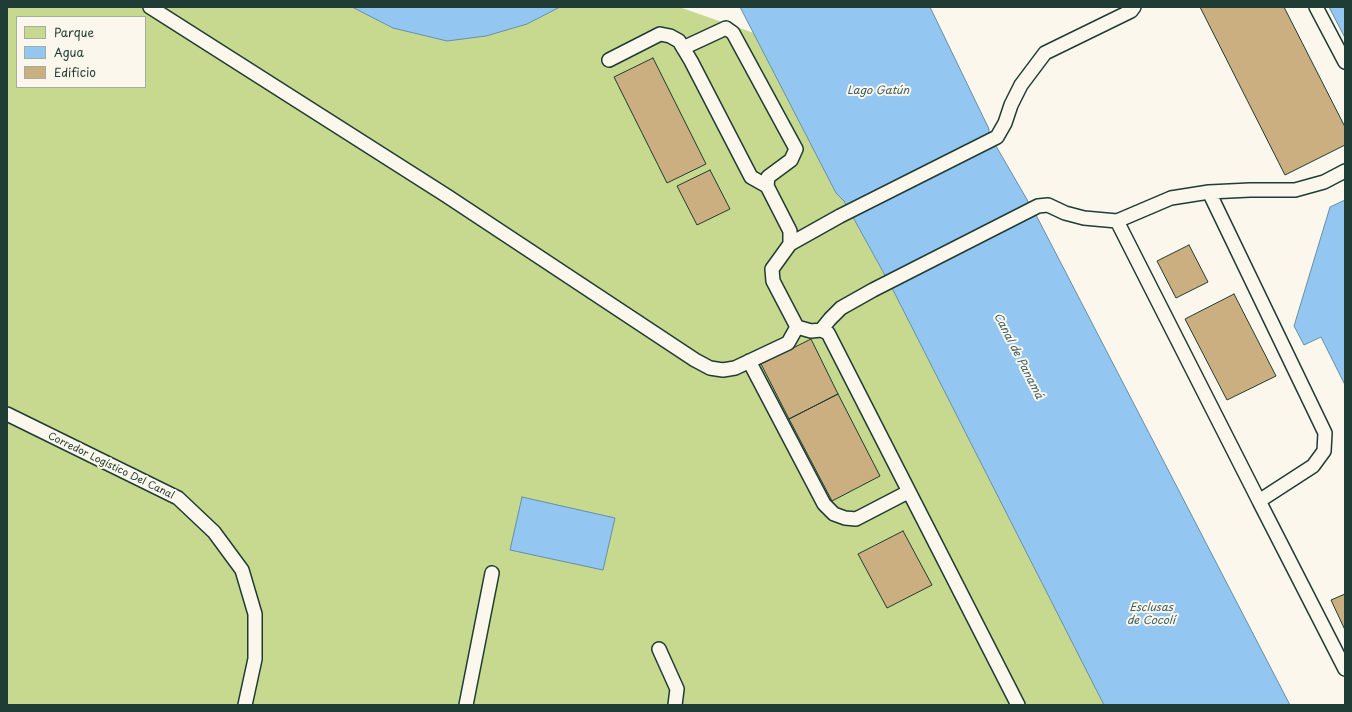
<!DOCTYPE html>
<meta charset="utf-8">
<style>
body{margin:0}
#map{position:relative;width:1352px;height:712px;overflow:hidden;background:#fbf7ec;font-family:"Playpen Sans",sans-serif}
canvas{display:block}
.frame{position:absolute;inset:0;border:8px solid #1f3d34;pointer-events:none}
.legend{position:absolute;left:16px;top:16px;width:130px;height:72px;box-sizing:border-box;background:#fbf7ec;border:1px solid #a3ada2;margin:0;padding:5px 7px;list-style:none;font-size:12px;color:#1f3d34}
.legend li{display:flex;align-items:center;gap:8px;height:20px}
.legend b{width:20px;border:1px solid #a3ada2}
</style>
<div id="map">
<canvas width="1352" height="712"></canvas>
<div class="frame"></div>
<ul class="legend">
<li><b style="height:11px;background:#c7d98e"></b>Parque</li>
<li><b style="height:11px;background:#93c6f0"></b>Agua</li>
<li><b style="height:11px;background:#cbaf80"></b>Edificio</li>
</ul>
</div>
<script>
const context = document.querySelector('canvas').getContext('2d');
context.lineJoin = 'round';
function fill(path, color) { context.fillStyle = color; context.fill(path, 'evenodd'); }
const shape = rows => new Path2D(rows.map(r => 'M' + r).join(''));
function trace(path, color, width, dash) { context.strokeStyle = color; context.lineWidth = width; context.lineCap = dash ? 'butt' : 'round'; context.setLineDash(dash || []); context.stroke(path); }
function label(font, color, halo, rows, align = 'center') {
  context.font = font + ' "Playpen Sans",sans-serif'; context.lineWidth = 4; context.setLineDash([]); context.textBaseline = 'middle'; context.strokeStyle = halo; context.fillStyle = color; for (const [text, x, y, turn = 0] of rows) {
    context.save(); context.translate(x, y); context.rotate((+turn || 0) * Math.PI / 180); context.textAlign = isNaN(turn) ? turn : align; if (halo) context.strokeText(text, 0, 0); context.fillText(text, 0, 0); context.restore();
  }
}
fill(shape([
 [7,7,352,7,393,28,447,41,486,36,527,24,560,7,679,7,754,33,836,193,844,201,892,288,1104,705,7,705],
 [17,17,145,17,145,87,17,87]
]), '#c7d98e');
const water = shape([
 [352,7,560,7,527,24,486,36,447,41,393,28,352,7],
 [740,7,930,7,989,129,989,134,1036,215,1290,705,1104,705,892,288,844,201,836,193,740,7],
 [1329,7,1345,7,1345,38,1329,7],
 [1345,200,1345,385,1321,337,1304,345,1294,326,1330,207,1345,200],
 [522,497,615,518,603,570,510,550,522,497]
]);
fill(water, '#93c6f0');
trace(water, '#658fa5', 1);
const building = shape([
 [1200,7,1284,7,1345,127,1345,145,1285,175,1200,7],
 [653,58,706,164,667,183,614,77,653,58],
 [710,170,730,209,697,225,677,186,710,170],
 [1189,245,1208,282,1176,298,1157,261,1189,245],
 [1234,294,1276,376,1227,400,1185,319,1234,294],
 [811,339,838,394,789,419,761,364,811,339],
 [838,394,880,476,832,501,789,419,838,394],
 [903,531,932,585,887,608,858,554,903,531],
 [1345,594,1345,630,1331,600,1345,594]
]);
fill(building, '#cbaf80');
trace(building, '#1f3d34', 1);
const service = shape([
 [150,7,447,196,695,360,710,368,723,370,735,368,788,343,797,327],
 [1316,7,1345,62],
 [683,48,726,28,733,33,796,149,791,160,768,177,767,186,790,231,790,244,772,269,773,281,797,327,811,331,821,330,828,333,1018,705],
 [609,60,660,34,670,36,679,41,691,61,751,177,767,186],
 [1209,192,1325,433,1324,451,1313,466,1259,501,1345,669],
 [1117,221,1259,501],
 [790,244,840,216,997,137,1005,123,1011,105,1021,85,1045,53,1131,11,1134,7],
 [821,330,830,319,841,308,873,290,1038,206,1048,205,1065,213,1084,218,1117,221,1171,198,1209,192,1250,190,1295,190,1324,182,1345,171],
 [749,361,824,504,834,514,845,518,856,519,908,492],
 [7,414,178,498,214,532,242,570,255,614,255,659,245,705],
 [659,649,677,689,675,705],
 [466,705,492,573]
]);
trace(service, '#1f3d34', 16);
trace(service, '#fbf7ec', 13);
label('10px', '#1f3d34', '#fbf7ec', [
 ["Corredor Logístico Del Canal",111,466,26]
]);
label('italic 11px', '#3c5f63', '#fbf7ec', [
 ["Lago Gatún",878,91],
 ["Canal de Panamá",1018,356,63],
 ["Esclusas",1151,608],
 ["de Cocolí",1151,621]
]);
</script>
